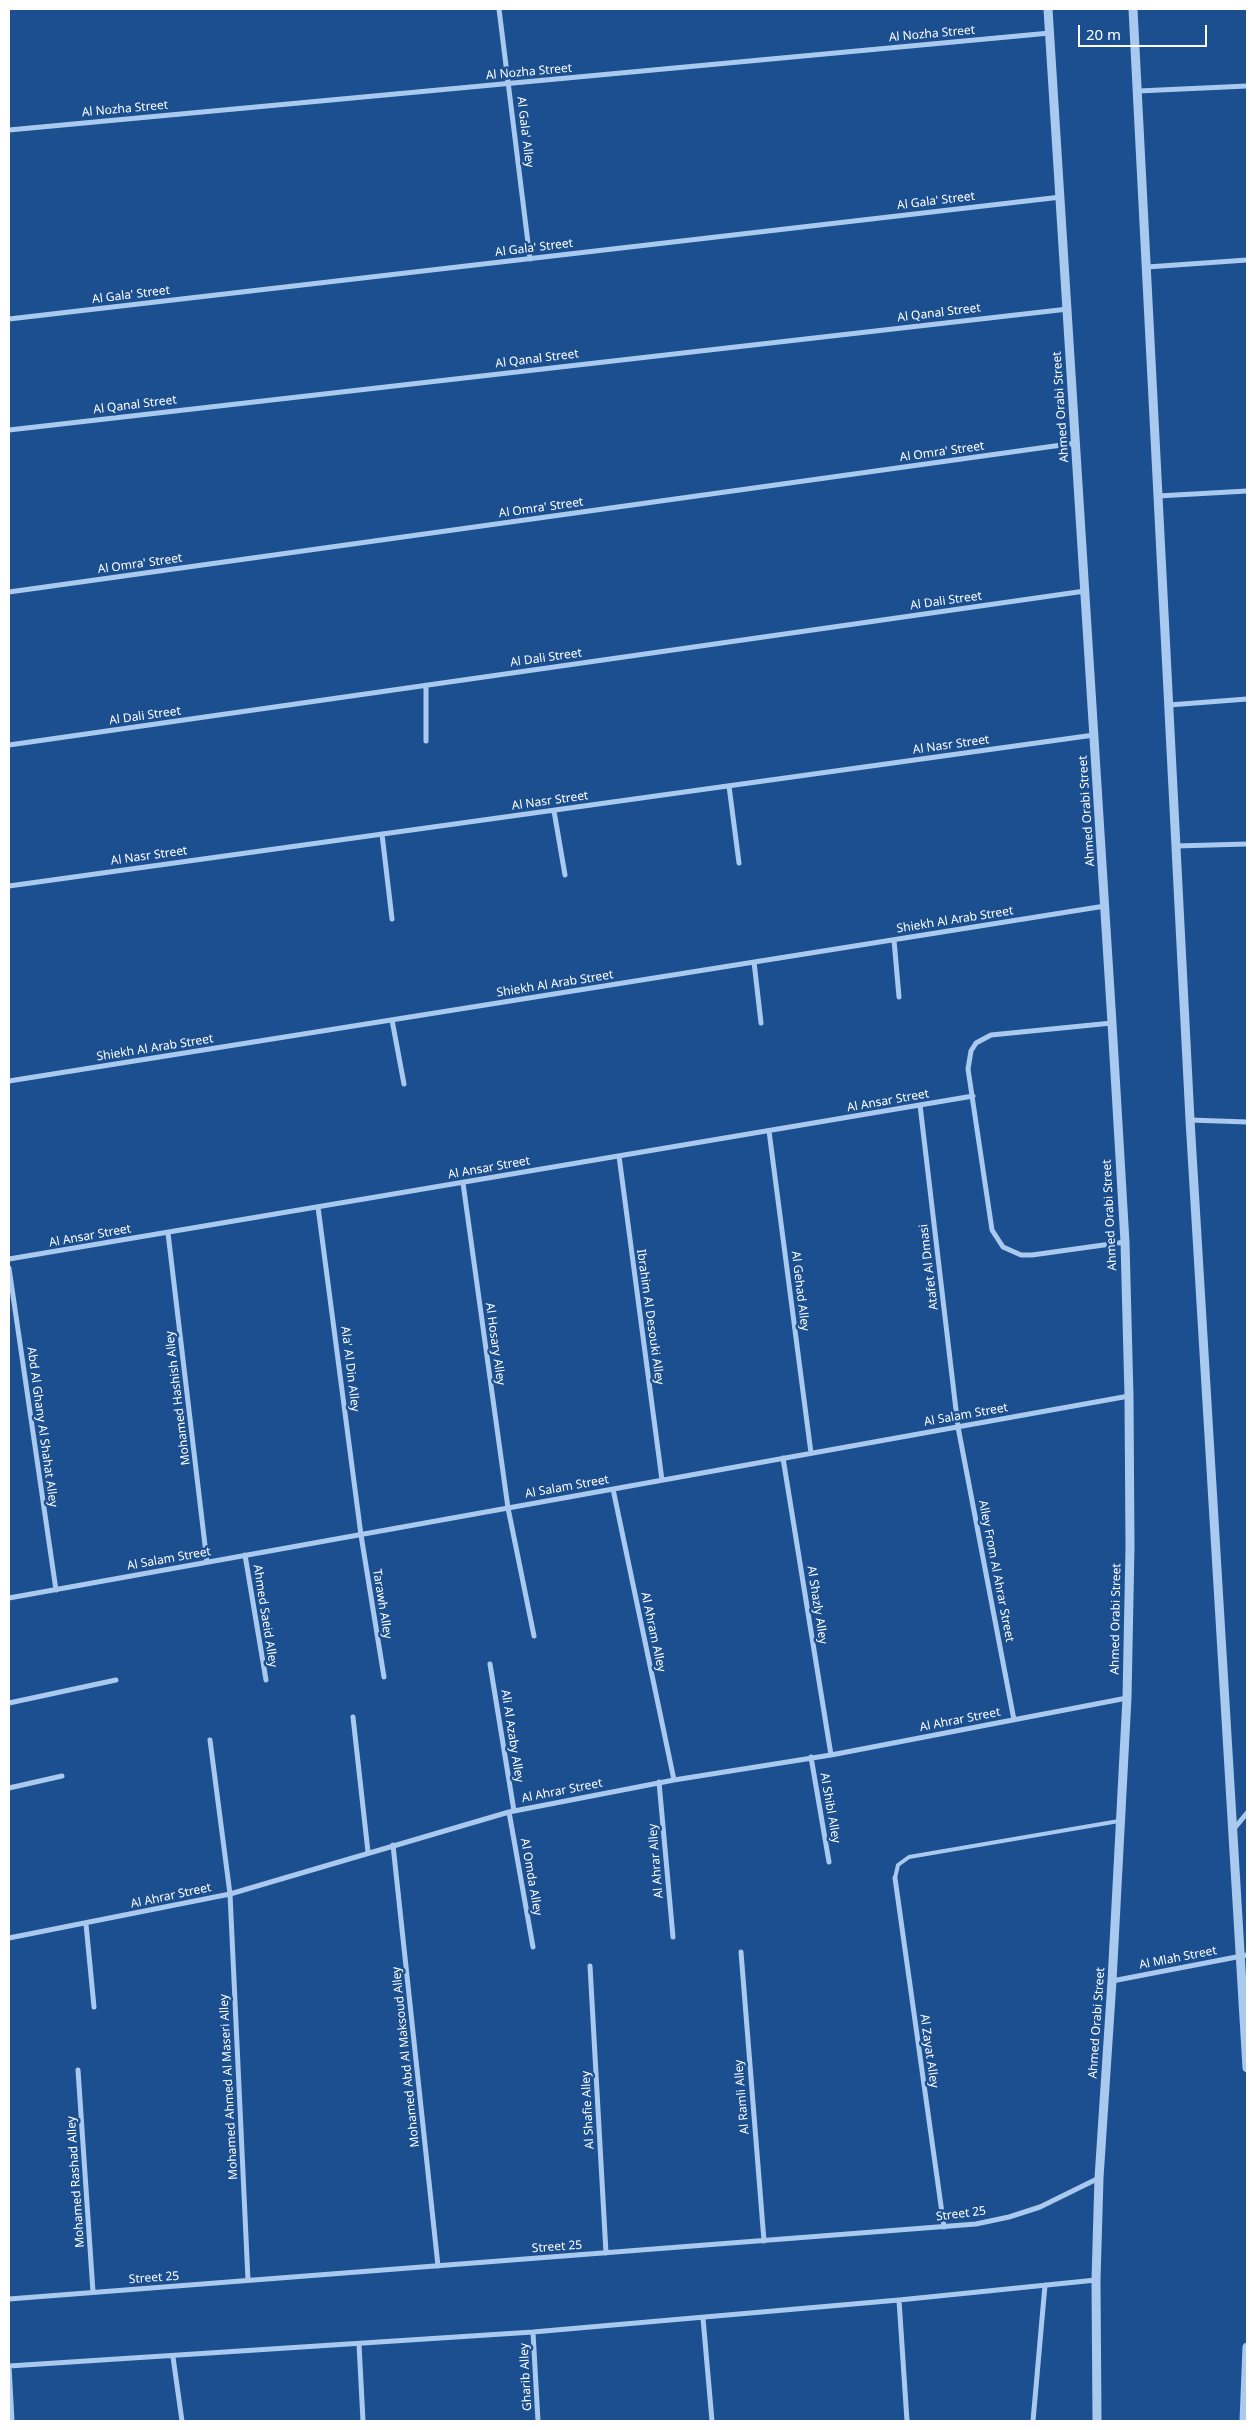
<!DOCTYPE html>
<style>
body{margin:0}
#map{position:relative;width:1256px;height:2430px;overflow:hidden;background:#1b4f8f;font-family:"Noto Sans",sans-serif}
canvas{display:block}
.frame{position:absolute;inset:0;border:10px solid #fff;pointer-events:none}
.scale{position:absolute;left:1078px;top:25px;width:129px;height:22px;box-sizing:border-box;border:2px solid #fff;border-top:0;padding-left:6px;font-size:15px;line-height:18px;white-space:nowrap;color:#fff;-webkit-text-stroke:4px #1b4f8f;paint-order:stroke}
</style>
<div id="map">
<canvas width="1256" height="2430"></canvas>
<div class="frame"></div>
<div class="scale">20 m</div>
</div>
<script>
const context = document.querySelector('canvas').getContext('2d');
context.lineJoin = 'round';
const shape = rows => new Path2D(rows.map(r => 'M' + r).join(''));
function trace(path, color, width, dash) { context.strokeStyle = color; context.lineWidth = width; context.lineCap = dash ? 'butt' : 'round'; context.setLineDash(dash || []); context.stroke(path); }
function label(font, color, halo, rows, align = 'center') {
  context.font = font + ' "Noto Sans",sans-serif'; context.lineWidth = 5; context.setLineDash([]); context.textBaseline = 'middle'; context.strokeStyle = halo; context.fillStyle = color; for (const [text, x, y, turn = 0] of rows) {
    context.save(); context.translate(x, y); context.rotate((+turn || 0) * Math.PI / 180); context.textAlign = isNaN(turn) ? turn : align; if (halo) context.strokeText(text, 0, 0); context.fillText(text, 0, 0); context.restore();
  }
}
trace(shape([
 [895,1878,898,1865,909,1857,1119,1821]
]), '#a9c9ee', 4);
trace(shape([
 [499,9,530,259],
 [1138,91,1247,86],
 [9,130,1050,33],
 [1147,267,1247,260],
 [9,319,1061,197],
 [9,430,1068,309],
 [1158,496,1247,491],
 [9,592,1076,443],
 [426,686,426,741],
 [1169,705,1247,699],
 [9,745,1085,591],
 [729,786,739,863],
 [554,811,565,875],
 [382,834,392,919],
 [1176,846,1247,844],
 [9,886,1094,735],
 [894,940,899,997],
 [754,962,761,1023],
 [392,1020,404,1084],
 [1112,1023,991,1035,976,1043,971,1051,968,1069,992,1230,1003,1247,1021,1255,1032,1255,1125,1242],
 [9,1081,1105,906],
 [920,1105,958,1427,1014,1720],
 [1190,1120,1247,1122],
 [769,1131,811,1453],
 [619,1156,662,1480],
 [463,1183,508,1508,534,1636],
 [318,1207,361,1535,384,1677],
 [168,1233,207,1562],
 [9,1259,973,1096],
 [9,1268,56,1590],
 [783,1458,831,1755],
 [613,1489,674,1780],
 [245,1555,266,1680],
 [9,1598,1129,1396],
 [490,1664,514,1811],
 [9,1703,116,1680],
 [353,1717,368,1852],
 [210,1740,230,1894,248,2280],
 [811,1757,829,1862],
 [659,1782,673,1937],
 [9,1788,62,1776],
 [509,1812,533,1947],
 [1233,1830,1247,1813],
 [393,1845,438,2266],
 [895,1878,944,2227],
 [86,1924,94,2007],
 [9,1938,230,1894,509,1812,674,1780,831,1755,1127,1698],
 [741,1952,764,2241],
 [590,1966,606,2253],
 [1112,1981,1247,1955],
 [78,2070,93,2292],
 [9,2299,976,2224,1009,2217,1040,2207,1099,2178],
 [899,2300,907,2421],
 [703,2318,712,2421],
 [533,2332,538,2421],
 [359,2344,363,2421],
 [173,2357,182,2421],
 [9,2366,533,2332,899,2300,1096,2280],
 [9,2366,12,2421],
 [1033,2421,1045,2285]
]), '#a9c9ee', 5);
trace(shape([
 [1048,9,1112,1023,1125,1242,1129,1396,1130,1547,1127,1698,1112,1981,1099,2178,1096,2280,1097,2421],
 [1133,9,1190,1120,1247,2068],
 [1244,2421,1247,2347]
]), '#a9c9ee', 9);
label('12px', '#fff', '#1b4f8f', [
 ["Al Nozha Street",932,34,-5],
 ["Al Nozha Street",529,72,-5],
 ["Al Nozha Street",125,109,-5],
 ["Al Gala' Alley",525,132,83],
 ["Al Gala' Street",936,201,-7],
 ["Al Gala' Street",534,248,-7],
 ["Al Gala' Street",131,295,-7],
 ["Al Qanal Street",939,313,-7],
 ["Al Qanal Street",537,359,-7],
 ["Al Qanal Street",135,405,-7],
 ["Ahmed Orabi Street",1061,407,-94],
 ["Al Omra' Street",942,452,-8],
 ["Al Omra' Street",541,508,-8],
 ["Al Omra' Street",140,564,-8],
 ["Al Dali Street",946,601,-8],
 ["Al Dali Street",546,658,-8],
 ["Al Dali Street",145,716,-8],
 ["Al Nasr Street",951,745,-8],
 ["Al Nasr Street",550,801,-8],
 ["Ahmed Orabi Street",1087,811,-94],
 ["Al Nasr Street",149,856,-8],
 ["Shiekh Al Arab Street",955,920,-9],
 ["Shiekh Al Arab Street",555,984,-9],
 ["Shiekh Al Arab Street",155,1048,-9],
 ["Al Ansar Street",888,1101,-10],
 ["Al Ansar Street",489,1168,-10],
 ["Ahmed Orabi Street",1110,1215,-93],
 ["Al Ansar Street",90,1236,-10],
 ["Atafet Al Dmasi",929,1267,-97],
 ["Al Gehad Alley",800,1291,83],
 ["Ibrahim Al Desouki Alley",650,1317,82],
 ["Al Hosary Alley",495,1344,82],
 ["Ala' Al Din Alley",350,1369,83],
 ["Mohamed Hashish Alley",178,1398,-97],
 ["Al Salam Street",966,1415,-10],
 ["Abd Al Ghany Al Shahat Alley",42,1427,82],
 ["Al Salam Street",567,1487,-10],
 ["Al Salam Street",169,1559,-10],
 ["Alley From Al Ahrar Street",996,1571,79],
 ["Tarawh Alley",382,1604,81],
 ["Al Shazly Alley",817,1605,81],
 ["Ahmed Saeid Alley",265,1616,81],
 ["Ahmed Orabi Street",1116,1619,-89],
 ["Al Ahram Alley",653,1632,78],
 ["Al Ahrar Street",960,1720,-11],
 ["Ali Al Azaby Alley",512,1736,81],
 ["Al Ahrar Street",562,1791,-11],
 ["Al Shibl Alley",830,1808,80],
 ["Al Ahrar Alley",656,1861,-95],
 ["Al Omda Alley",531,1877,80],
 ["Al Ahrar Street",171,1896,-12],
 ["Al Mlah Street",1178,1958,-11],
 ["Ahmed Orabi Street",1097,2023,-86],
 ["Al Zayat Alley",929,2051,82],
 ["Mohamed Abd Al Maksoud Alley",406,2057,-96],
 ["Mohamed Ahmed Al Maseri Alley",229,2087,-93],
 ["Al Ramli Alley",742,2097,-95],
 ["Al Shafie Alley",588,2110,-93],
 ["Mohamed Rashad Alley",76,2182,-94],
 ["Street 25",961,2214,-7],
 ["Street 25",557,2247,-4],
 ["Street 25",154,2278,-4],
 ["Gharib Alley",526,2377,-93]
]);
</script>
